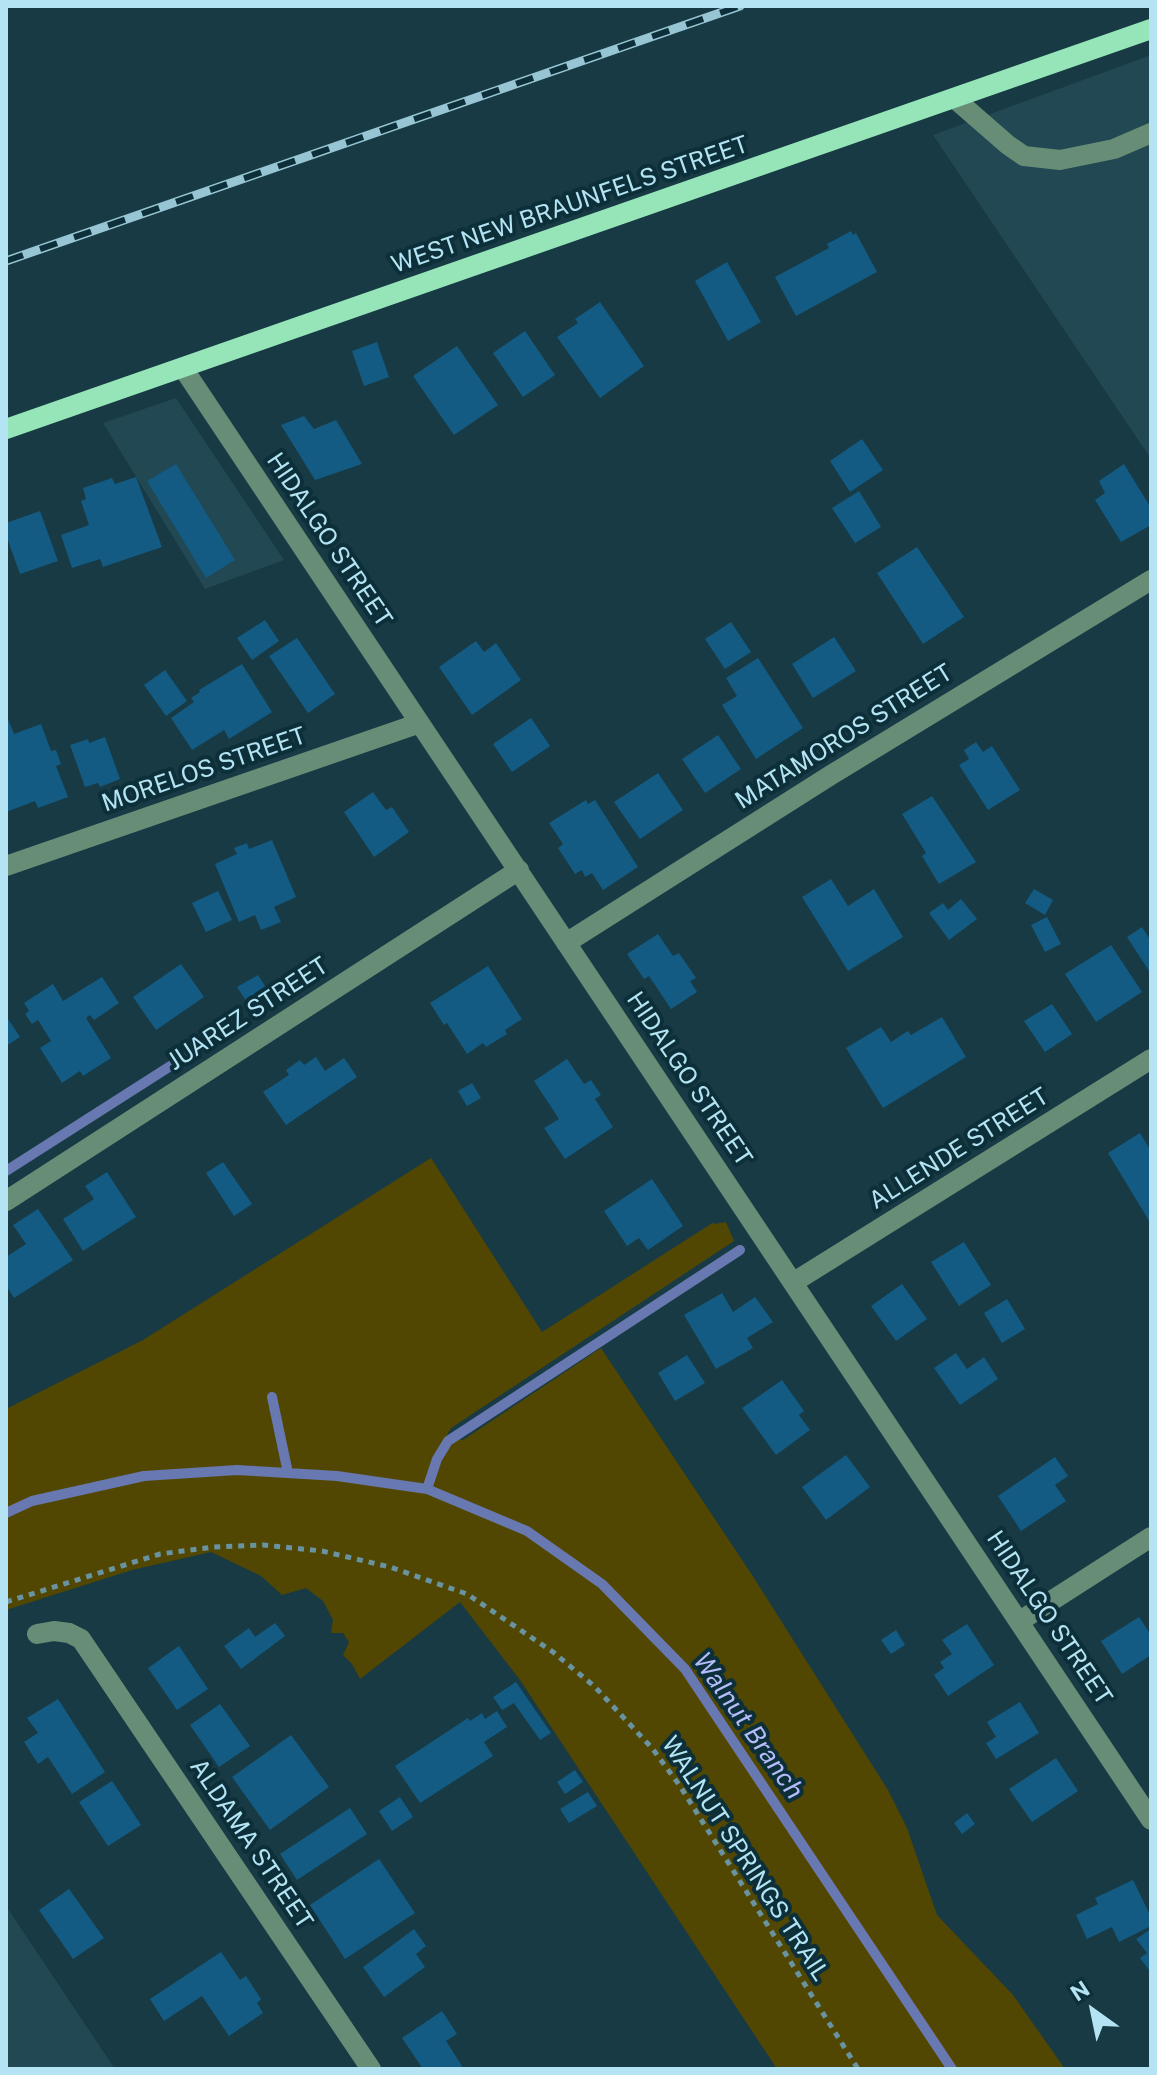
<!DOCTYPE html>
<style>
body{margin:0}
#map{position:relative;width:1157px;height:2075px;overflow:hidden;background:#173a44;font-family:"Public Sans",sans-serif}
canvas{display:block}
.frame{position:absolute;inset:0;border:8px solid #b4e4f3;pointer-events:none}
.north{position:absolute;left:1053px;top:1971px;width:80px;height:80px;-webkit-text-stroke:6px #0c2f39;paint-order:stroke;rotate:327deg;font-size:22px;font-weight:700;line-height:32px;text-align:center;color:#b4e4f3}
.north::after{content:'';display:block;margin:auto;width:28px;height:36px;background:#b4e4f3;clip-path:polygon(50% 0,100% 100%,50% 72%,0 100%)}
</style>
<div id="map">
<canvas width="1157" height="2075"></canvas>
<div class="frame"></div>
<div class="north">N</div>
</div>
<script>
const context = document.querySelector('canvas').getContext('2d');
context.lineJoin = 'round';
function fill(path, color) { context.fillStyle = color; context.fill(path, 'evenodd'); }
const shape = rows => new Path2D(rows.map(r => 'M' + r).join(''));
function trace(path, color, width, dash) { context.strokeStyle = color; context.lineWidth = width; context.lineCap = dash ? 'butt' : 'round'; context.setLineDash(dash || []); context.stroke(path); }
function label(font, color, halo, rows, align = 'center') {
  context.font = font + ' "Public Sans",sans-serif'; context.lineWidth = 8; context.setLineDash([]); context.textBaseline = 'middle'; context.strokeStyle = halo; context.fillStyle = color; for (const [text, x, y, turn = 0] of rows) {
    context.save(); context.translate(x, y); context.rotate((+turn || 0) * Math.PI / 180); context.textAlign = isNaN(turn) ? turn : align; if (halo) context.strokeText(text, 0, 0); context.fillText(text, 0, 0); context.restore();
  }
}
fill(shape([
 [1151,55,1151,459,933,135],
 [176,398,284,560,205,589,103,423],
 [6,1906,115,2069,6,2069]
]), '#214853');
fill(shape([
 [431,1158,542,1332,714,1222,714,1224,726,1222,734,1241,451,1428,446,1437,463,1440,601,1348,754,1578,888,1790,907,1828,937,1915,1013,1995,1065,2069,777,2069,520,1680,460,1602,360,1679,352,1664,343,1655,349,1642,343,1633,331,1633,333,1620,323,1601,306,1588,282,1595,261,1576,211,1552,132,1570,6,1610,6,1409,143,1340]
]), '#514702');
trace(shape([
 [6,1171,219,1035],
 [272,1397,288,1473],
 [427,1489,437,1459,448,1441,740,1250],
 [6,1513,32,1501,144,1476,237,1470,337,1476,427,1489,527,1531,602,1584,685,1669,952,2069]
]), '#6878b0', 10);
fill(shape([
 [851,231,853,235,856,233,877,272,796,316,775,277,829,248,827,244],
 [727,262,761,322,728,341,695,281],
 [600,302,644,366,600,398,557,337,578,323,575,319],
 [525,331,555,375,523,397,493,353],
 [377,342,389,377,364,386,352,351],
 [457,346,498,405,454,435,413,376],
 [304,416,314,429,336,420,362,464,315,480,281,425],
 [862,439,883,470,850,492,830,461],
 [176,464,235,560,206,578,147,481],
 [1124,464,1151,508,1151,525,1121,542,1095,500,1105,493,1099,481],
 [136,477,162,547,103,567,100,559,72,568,61,535,89,525,81,501,86,499,83,488,112,478,115,484],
 [859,491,881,527,855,543,832,508],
 [40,511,58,561,20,574,6,535,6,523],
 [917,547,964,617,923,644,877,573],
 [265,620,279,641,252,660,237,638],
 [731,622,751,652,725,669,705,639],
 [834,637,856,671,813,698,792,664],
 [297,638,335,694,308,713,269,656],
 [476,641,484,652,496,643,521,680,472,715,439,667],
 [758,658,803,728,756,759,722,705,737,696,726,678],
 [242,664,272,712,229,739,224,730,192,750,171,718,194,702,191,698,200,692,199,690],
 [165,670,187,701,166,716,144,685],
 [6,714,14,734,41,724,51,751,56,750,61,764,56,766,68,797,38,808,35,801,6,812],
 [531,718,550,746,512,772,493,744],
 [718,735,741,769,705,793,682,759],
 [105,737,120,779,100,787,98,783,85,787,70,745,88,739,89,743],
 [976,742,983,752,992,746,1020,790,988,810,959,765,969,759,964,750],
 [658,773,683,810,640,839,614,802],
 [373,792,386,810,392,807,409,832,374,857,344,812],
 [932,796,976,862,939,884,922,856,926,853,902,814],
 [586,800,588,804,595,800,638,867,603,890,592,873,585,877,582,870,575,874,558,848,563,844,549,823],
 [272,840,296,897,274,907,281,922,261,930,255,915,239,922,215,864,237,854,234,848,247,843,249,849],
 [831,879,848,906,874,889,903,937,848,971,802,897],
 [1034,889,1053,900,1045,915,1025,903],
 [218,891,232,920,206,932,192,903],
 [961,899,977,919,949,940,929,913,943,903,948,910],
 [1047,917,1061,944,1045,952,1031,925],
 [1142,927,1151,941,1151,974,1127,937],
 [658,934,673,956,679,953,696,978,690,981,697,992,671,1009,649,976,644,979,627,954],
 [1111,945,1142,992,1096,1022,1065,974],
 [181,964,204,997,156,1030,133,997],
 [488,966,522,1019,505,1030,507,1034,486,1047,483,1043,467,1054,447,1023,444,1025,430,1003],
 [258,975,270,994,250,1007,237,987],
 [102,977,119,1003,94,1020,90,1015,86,1018,111,1058,83,1076,80,1071,62,1083,40,1048,51,1041,38,1020,32,1024,25,1014,29,1011,24,1003,53,984,63,1001],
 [1052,1004,1072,1034,1045,1052,1024,1021],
 [6,1016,20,1037,6,1046],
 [942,1017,966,1057,883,1108,846,1048,881,1027,891,1042,908,1031,911,1035],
 [316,1057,325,1071,344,1058,357,1077,286,1125,263,1092,289,1075,286,1070,300,1060,304,1065],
 [567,1059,584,1084,591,1080,601,1095,595,1099,613,1127,565,1159,544,1128,559,1119,534,1081],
 [472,1083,481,1098,467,1106,458,1091],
 [1140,1133,1151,1151,1151,1224,1108,1153],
 [223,1162,252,1204,234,1216,206,1173],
 [107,1172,136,1217,83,1251,63,1219,94,1199,85,1186],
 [652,1179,683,1226,648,1250,639,1238,627,1246,604,1211],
 [38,1209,73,1260,14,1298,6,1285,6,1257,26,1244,13,1225],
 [964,1242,991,1285,959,1306,931,1262],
 [902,1284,927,1319,896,1341,871,1306],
 [722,1293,733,1312,755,1297,773,1322,747,1338,753,1348,716,1369,684,1315],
 [1007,1299,1025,1329,1002,1343,984,1313],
 [956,1353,967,1369,984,1357,998,1379,960,1405,934,1368],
 [687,1355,705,1383,675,1401,658,1373],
 [782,1380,804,1411,799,1415,810,1430,776,1455,742,1408],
 [846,1455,870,1487,826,1520,802,1487],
 [1055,1457,1068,1476,1055,1485,1066,1501,1021,1531,998,1496],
 [1139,1617,1151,1635,1151,1655,1122,1674,1101,1641],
 [275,1623,285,1636,241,1669,224,1646,249,1628,255,1637],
 [967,1624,994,1665,948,1696,934,1675,944,1668,940,1662,952,1654,942,1640],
 [896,1630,905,1645,891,1654,881,1640],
 [179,1646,208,1689,177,1710,148,1668],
 [516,1682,551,1733,540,1740,514,1703,502,1710,493,1697],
 [58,1699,105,1772,72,1794,48,1757,38,1764,24,1742,38,1733,27,1718],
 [1020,1702,1039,1733,996,1759,986,1743,996,1737,987,1722],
 [220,1704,250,1746,219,1767,190,1725],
 [497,1711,507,1727,484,1742,493,1756,420,1803,395,1766,468,1718,470,1721,482,1713,485,1719],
 [291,1735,329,1787,270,1830,232,1777],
 [1056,1758,1078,1791,1032,1822,1009,1789],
 [575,1770,583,1782,565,1794,557,1782],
 [112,1781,141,1825,108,1846,79,1802],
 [588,1792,597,1806,569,1823,560,1809],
 [400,1797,413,1817,392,1831,379,1811],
 [350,1808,367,1834,297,1880,280,1854],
 [967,1813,975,1824,962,1834,954,1823],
 [379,1859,415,1913,345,1959,310,1905],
 [1133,1880,1151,1917,1151,1926,1119,1942,1112,1927,1087,1939,1076,1915,1098,1904,1095,1898],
 [69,1889,104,1938,73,1959,39,1910],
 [414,1929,426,1946,416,1954,425,1967,384,1997,363,1967],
 [1151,1929,1151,1969,1149,1970,1140,1958,1147,1953,1136,1939],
 [221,1952,240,1980,246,1976,261,1999,257,2003,263,2013,229,2036,202,1996,164,2021,150,1999],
 [442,2011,457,2034,446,2041,462,2066,457,2069,423,2069,402,2038]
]), '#145b83');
trace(shape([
 [6,1602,160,1554,214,1547,263,1545,322,1551,390,1567,467,1594,553,1652,594,1686,652,1748,680,1786,858,2069]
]), '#6993a0', 5, [6, 6]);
trace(shape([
 [954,98,1008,145,1024,156,1060,160,1114,149,1151,133],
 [183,368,1151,1820],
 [6,866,420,723],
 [566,943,831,775,1151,580],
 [6,1201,519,870],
 [794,1282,1151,1059],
 [1020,1621,1151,1537],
 [37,1634,54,1631,69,1633,81,1639,371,2069]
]), '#688d77', 20);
trace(shape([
 [6,429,1151,29]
]), '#96e5b9', 20);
const rail = shape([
 [6,261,740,6]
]);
trace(rail, '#97c5d3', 9);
trace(rail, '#0c2f39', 6, [18]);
label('24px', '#b4e4f3', '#0c2f39', [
 ["WEST NEW BRAUNFELS STREET",570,205,-19],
 ["HIDALGO STREET",329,540,56],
 ["MATAMOROS STREET",844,737,-32],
 ["MORELOS STREET",204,770,-19],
 ["JUAREZ STREET",248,1014,-33],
 ["HIDALGO STREET",689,1079,56],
 ["ALLENDE STREET",959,1149,-32],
 ["HIDALGO STREET",1049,1618,56],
 ["ALDAMA STREET",251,1844,56],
 ["WALNUT SPRINGS TRAIL",745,1859,57]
]);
label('italic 26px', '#b5bcfa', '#0c2f39', [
 ["Walnut Branch",748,1726,55]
]);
</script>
